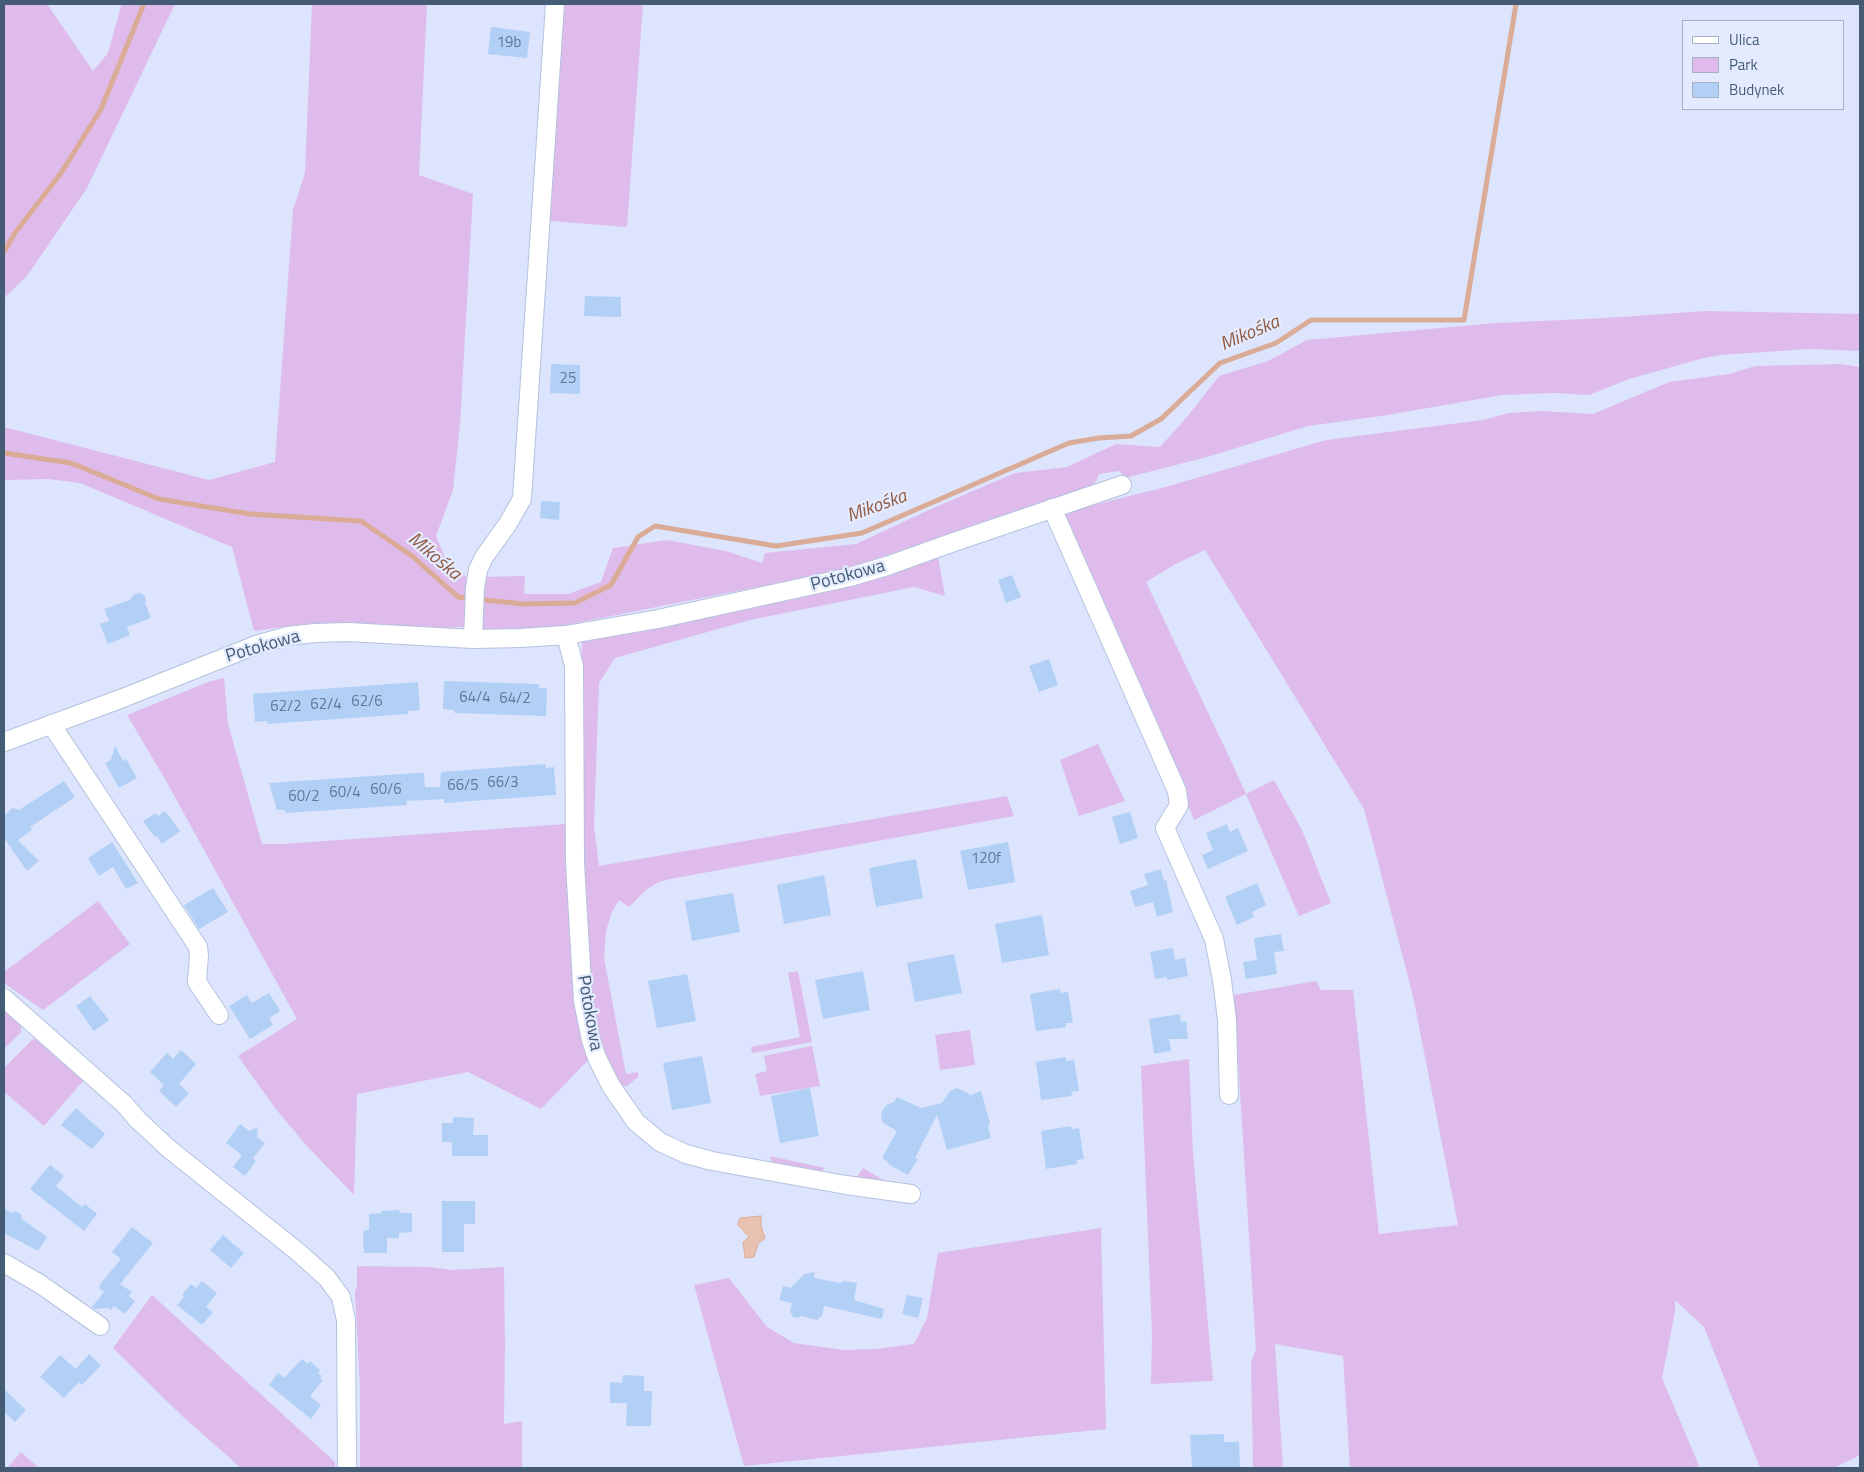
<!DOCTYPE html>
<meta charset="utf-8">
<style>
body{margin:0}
#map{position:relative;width:1864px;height:1472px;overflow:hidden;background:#dce4fe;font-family:"Titillium Web",sans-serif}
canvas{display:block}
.frame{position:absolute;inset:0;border:5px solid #445c74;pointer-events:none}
.legend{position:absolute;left:1682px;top:20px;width:162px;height:90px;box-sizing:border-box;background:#e4ebff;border:1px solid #a4b2c7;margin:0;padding:6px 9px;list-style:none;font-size:15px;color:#445c74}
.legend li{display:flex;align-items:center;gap:10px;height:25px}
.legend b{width:25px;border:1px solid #a4b2c7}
</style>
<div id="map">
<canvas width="1864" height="1472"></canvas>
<div class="frame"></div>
<ul class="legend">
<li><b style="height:6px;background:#fff"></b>Ulica</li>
<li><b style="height:14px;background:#dfbbeb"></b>Park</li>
<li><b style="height:14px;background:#b2d0f5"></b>Budynek</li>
</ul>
</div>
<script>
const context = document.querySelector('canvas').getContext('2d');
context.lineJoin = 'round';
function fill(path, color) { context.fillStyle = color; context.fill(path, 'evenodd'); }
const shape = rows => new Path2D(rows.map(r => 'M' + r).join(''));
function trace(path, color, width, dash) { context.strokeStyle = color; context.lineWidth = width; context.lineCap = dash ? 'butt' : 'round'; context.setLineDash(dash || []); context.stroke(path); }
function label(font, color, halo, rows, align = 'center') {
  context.font = font + ' "Titillium Web",sans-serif'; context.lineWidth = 4.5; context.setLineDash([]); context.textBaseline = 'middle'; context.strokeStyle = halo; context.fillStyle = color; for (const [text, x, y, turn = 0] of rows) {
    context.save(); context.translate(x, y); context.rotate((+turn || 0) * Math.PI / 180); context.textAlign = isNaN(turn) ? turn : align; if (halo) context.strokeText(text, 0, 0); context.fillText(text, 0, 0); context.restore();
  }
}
fill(shape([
 [4,4,47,4,93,71,108,53,121,6,119,4,175,4,87,188,27,276,4,298],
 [312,4,427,4,419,175,473,194,460,425,453,490,436,536,447,563,466,576,467,627,395,630,304,624,254,631,232,547,80,483,48,479,4,480,4,427,209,480,275,462,293,210,305,173],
 [562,4,643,4,627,227,550,221],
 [1706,311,1860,314,1860,351,1809,349,1720,355,1704,358,1629,379,1589,395,1554,393,1502,395,1388,415,1308,426,1207,457,1125,478,1119,471,1099,474,1093,488,838,571,541,630,481,629,481,577,525,576,524,594,568,594,601,582,613,548,667,540,726,551,762,563,765,553,856,544,931,509,1015,473,1067,467,1116,444,1160,447,1187,417,1219,376,1268,361,1307,340,1496,323,1606,318],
 [1841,364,1860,367,1860,1455,1834,1468,1760,1468,1704,1327,1675,1300,1675,1312,1662,1378,1700,1468,1350,1468,1343,1356,1275,1344,1283,1468,1253,1468,1251,1363,1256,1349,1234,995,1316,981,1321,990,1353,990,1379,1234,1458,1225,1413,996,1364,809,1205,550,1174,565,1146,582,1232,763,1246,794,1274,780,1302,830,1331,903,1299,916,1246,794,1194,820,1144,697,1061,513,1162,488,1326,440,1483,420,1508,413,1543,411,1593,414,1669,382,1729,374,1755,366],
 [938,557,945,596,914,587,750,620,615,658,599,683,594,827,599,866,1007,796,1014,816,670,879,659,882,646,890,629,907,619,900,612,912,606,931,604,958,626,1074,638,1072,638,1077,627,1086,617,1087,607,1067,592,1013,585,947,581,736,582,638],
 [224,678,228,724,262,844,283,844,566,824,569,830,572,969,580,1019,591,1057,541,1109,468,1072,357,1094,354,1195,306,1145,275,1108,238,1056,297,1019,165,779,127,715,208,682],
 [1098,744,1125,801,1079,816,1060,760],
 [98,901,130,944,43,1010,4,983,4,972],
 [798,971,812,1042,752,1053,751,1047,800,1037,788,973],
 [4,1008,21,1023,21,1032,4,1049],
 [970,1030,975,1065,940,1070,935,1035],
 [34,1038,83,1081,44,1126,4,1092,4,1068],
 [812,1046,820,1086,760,1096,755,1074,767,1071,764,1056],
 [1189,1059,1193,1152,1213,1381,1151,1384,1152,1336,1141,1066],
 [770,1156,825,1168,819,1173,773,1167],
 [863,1168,885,1181,898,1183,898,1185,859,1179,857,1177],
 [1101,1228,1106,1429,744,1466,694,1285,729,1278,767,1327,794,1343,844,1350,876,1349,914,1344,927,1318,938,1253],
 [357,1266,429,1267,453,1270,504,1267,505,1346,504,1424,522,1421,522,1468,360,1468,360,1387,355,1292,357,1286],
 [152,1295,335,1462,335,1468,241,1468,181,1415,113,1348],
 [21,1452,39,1468,7,1468]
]), '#dfbbeb');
const water = shape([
 [761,1216,761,1226,765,1238,758,1244,754,1257,745,1258,743,1242,749,1237,738,1225,740,1218,761,1216]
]);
fill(water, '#e8c1b0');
trace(water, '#daab96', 1);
trace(shape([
 [4,252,15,233,61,173,101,109,144,4],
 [4,453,71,463,159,499,250,514,361,521,412,556,458,597,523,604,575,603,611,585,638,537,655,526,776,546,862,533,1069,443,1099,438,1131,436,1161,419,1220,363,1276,343,1311,320,1464,320,1516,4]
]), '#daab96', 5);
fill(shape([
 [491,27,530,32,527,58,488,54],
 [585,296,621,297,621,317,584,316],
 [551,364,580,365,580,394,550,393],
 [541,501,560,502,559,520,540,518],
 [1012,575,1021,597,1006,603,998,580],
 [139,593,144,595,146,600,145,603,151,618,127,627,130,635,108,644,100,624,109,621,104,609,130,600,133,595],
 [1049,659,1058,685,1039,692,1029,666],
 [444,681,539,684,539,688,547,688,546,716,455,713,454,710,443,709],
 [418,682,420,710,408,711,408,714,267,724,267,721,255,722,253,694],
 [115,746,123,761,126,759,137,778,119,788,105,763,111,760],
 [545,764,546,768,554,767,556,795,444,803,444,799,406,801,407,805,285,813,285,810,277,810,269,783,416,773,424,773,425,787,440,787,441,772],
 [64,781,75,797,30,827,32,830,18,840,39,861,27,871,4,838,4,816,12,808,19,810],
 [165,811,180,831,162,844,157,836,155,837,143,821,156,813,158,816],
 [1130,812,1138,838,1120,844,1112,817],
 [1227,824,1230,832,1238,828,1248,851,1208,869,1202,855,1213,850,1206,833],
 [112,842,138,883,126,889,113,867,99,876,88,858],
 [1008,842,1015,882,968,890,960,851],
 [916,859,923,898,876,907,869,868],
 [1161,869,1164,881,1166,880,1173,912,1157,917,1153,902,1135,907,1130,891,1148,885,1144,874],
 [824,875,831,915,784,924,777,885],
 [1257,883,1266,905,1252,912,1254,917,1237,925,1225,897],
 [213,888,228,912,199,929,184,905],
 [733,893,740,932,692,941,685,901],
 [1042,915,1049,955,1002,963,995,924],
 [1281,934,1284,951,1274,952,1277,974,1246,979,1243,962,1257,960,1254,938],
 [1173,948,1175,960,1185,958,1188,976,1167,980,1167,977,1155,979,1150,952],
 [954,954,962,993,915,1002,907,963],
 [863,971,870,1010,823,1019,815,980],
 [687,974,696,1021,657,1028,648,981],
 [1060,989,1061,993,1068,992,1073,1023,1066,1023,1066,1027,1036,1031,1030,994],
 [269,993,280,1011,269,1018,273,1025,250,1039,229,1006,247,995,252,1003],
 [90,996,109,1020,94,1031,76,1006],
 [1180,1014,1181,1022,1186,1021,1188,1039,1169,1039,1171,1051,1154,1054,1149,1019],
 [181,1050,196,1064,179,1084,189,1093,176,1107,159,1091,164,1085,150,1072,167,1053,173,1059],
 [702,1056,711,1103,672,1110,663,1063],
 [1066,1057,1066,1061,1074,1060,1079,1091,1071,1092,1072,1096,1041,1100,1036,1062],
 [810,1088,819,1136,780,1143,771,1096],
 [957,1088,971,1095,981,1091,990,1123,988,1127,991,1138,947,1150,937,1115,915,1158,918,1159,908,1175,888,1164,889,1163,882,1158,897,1131,882,1122,881,1115,883,1109,888,1104,894,1102,897,1097,921,1108,942,1103,950,1091],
 [76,1108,105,1134,92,1149,61,1125],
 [453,1117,474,1118,473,1135,488,1135,488,1156,452,1156,452,1142,442,1142,442,1123,453,1123],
 [240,1124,249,1131,258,1127,257,1137,265,1143,253,1158,256,1161,245,1176,233,1167,242,1155,226,1143],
 [1071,1126,1072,1129,1079,1128,1084,1159,1077,1160,1077,1164,1046,1169,1041,1131],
 [50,1165,64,1176,56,1186,82,1207,85,1204,97,1214,84,1231,30,1189],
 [442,1201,475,1201,475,1224,464,1224,464,1252,442,1252],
 [4,1208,11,1213,16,1211,21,1214,22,1219,47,1237,38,1251,4,1233],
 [399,1210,400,1213,412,1213,412,1232,399,1233,399,1238,387,1238,387,1253,364,1253,363,1237,364,1230,369,1230,369,1214,382,1213,381,1211],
 [132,1227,153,1243,120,1284,132,1292,129,1296,135,1301,125,1314,114,1306,111,1310,108,1308,94,1309,92,1307,104,1292,99,1288,101,1283,121,1259,112,1252],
 [223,1235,244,1253,231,1268,210,1250],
 [815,1272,814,1278,840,1283,844,1281,857,1283,854,1300,884,1309,882,1319,824,1306,822,1316,817,1320,801,1316,798,1318,793,1317,790,1312,792,1303,779,1300,783,1286,791,1288,804,1274],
 [202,1281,217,1293,206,1307,213,1312,202,1325,177,1305,184,1297,182,1295,191,1284,196,1288],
 [907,1295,923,1298,918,1318,902,1314],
 [89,1354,101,1365,82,1385,79,1382,64,1398,40,1377,60,1355,76,1369],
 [302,1359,308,1364,310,1361,320,1370,318,1373,322,1376,320,1378,323,1380,310,1396,321,1405,311,1419,269,1385,278,1373,284,1378],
 [623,1375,644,1376,644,1391,652,1391,651,1426,626,1426,627,1403,610,1403,610,1382,622,1383],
 [4,1389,26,1410,15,1422,4,1412],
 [1224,1434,1224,1442,1239,1442,1240,1468,1192,1468,1190,1435]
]), '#b2d0f5');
const minor = shape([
 [1052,508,1177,791,1179,805,1165,828,1214,939,1222,980,1227,1020,1229,1095],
 [566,635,574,666,575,863,583,1001,591,1040,597,1058,611,1086,636,1122,660,1142,686,1154,712,1161,846,1185,911,1194],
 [473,639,475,588,478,570,484,557,507,525,522,499,555,4],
 [51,724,198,947,199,955,197,982,219,1015],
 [4,742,123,698,256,645,288,636,315,633,348,632,473,639,521,638,566,635,658,619,850,577,887,566,954,542,1122,485],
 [4,998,124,1104,138,1120,168,1148,298,1252,327,1278,341,1297,346,1320,347,1468],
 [4,1263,40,1284,100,1326]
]);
trace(minor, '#b3c3dd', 20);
trace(minor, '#fff', 18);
label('15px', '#607994', null, [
 ["19b",509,43],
 ["25",568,379],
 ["64/4",475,698],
 ["64/2",515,699],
 ["62/6",367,702],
 ["62/4",326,705],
 ["62/2",286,707],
 ["66/3",503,783],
 ["66/5",463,786],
 ["60/6",386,790],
 ["60/4",345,793],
 ["60/2",304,797],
 ["120f",986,859]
]);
label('18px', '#445c74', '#e4ebff', [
 ["Potokowa",848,576,-15],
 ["Potokowa",263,647,-16],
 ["Potokowa",589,1013,80]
]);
label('italic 19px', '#91593f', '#e4ebff', [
 ["Mikośka",1250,334,-23],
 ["Mikośka",877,507,-20],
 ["Mikośka",434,557,40]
]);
</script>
